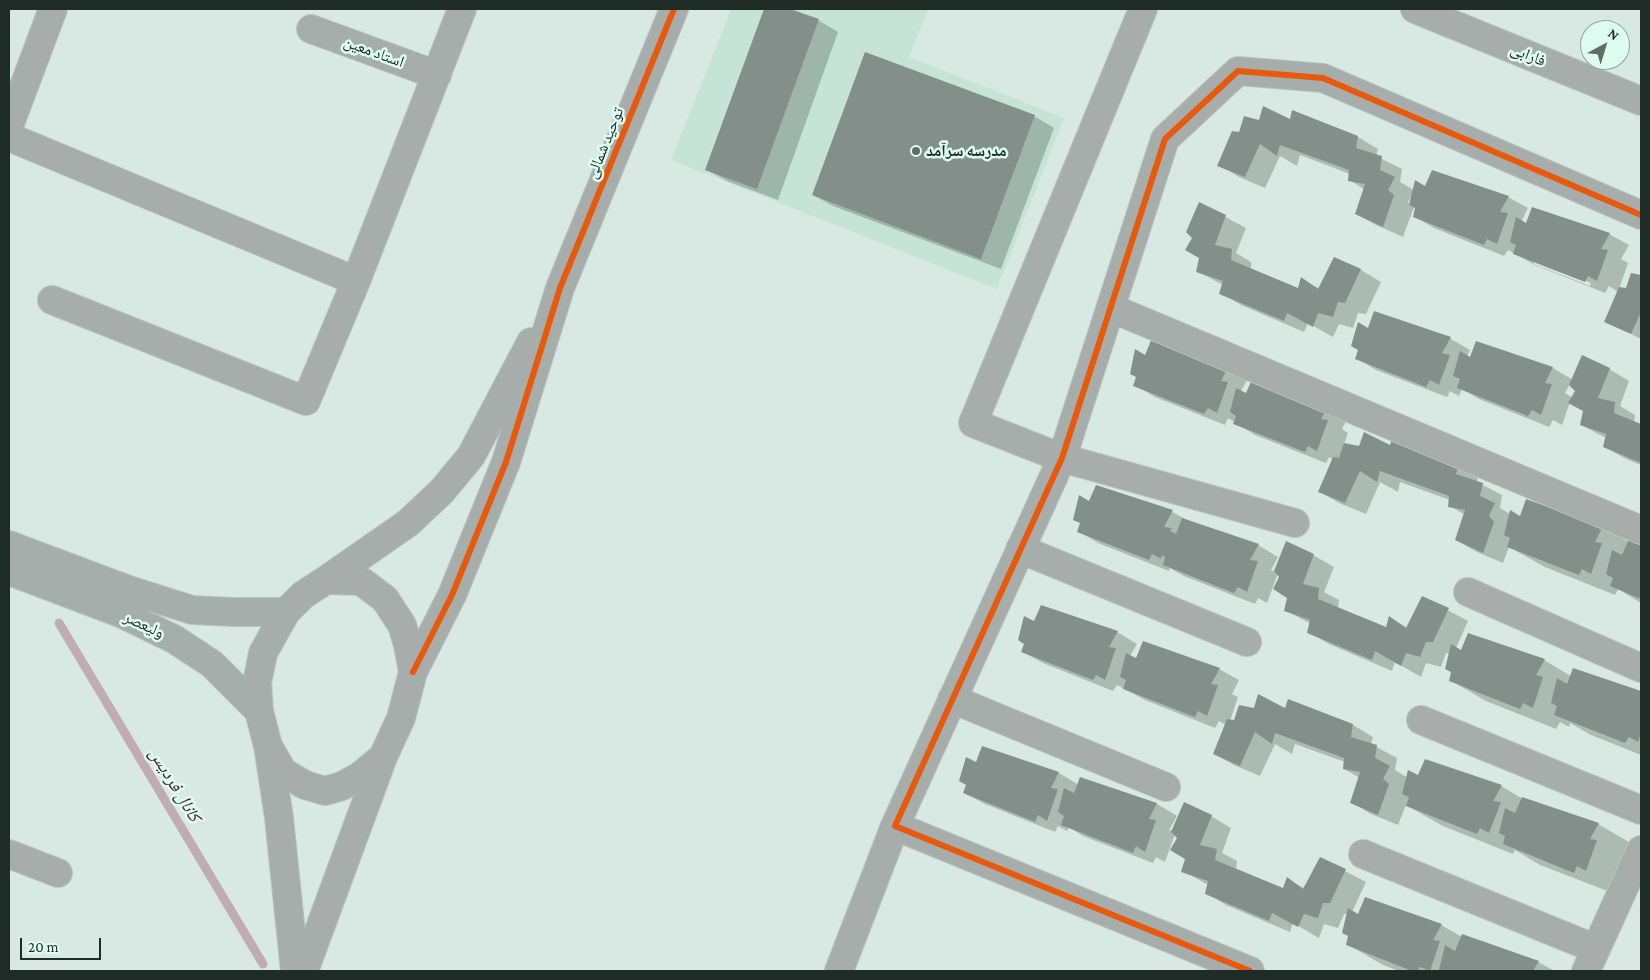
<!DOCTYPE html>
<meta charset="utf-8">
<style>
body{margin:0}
#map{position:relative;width:1650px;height:980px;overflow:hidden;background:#d7e9e2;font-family:"Crimson Pro",serif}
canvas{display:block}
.frame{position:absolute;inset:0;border:10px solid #1f2b27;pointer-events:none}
.north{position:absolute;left:1580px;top:20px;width:50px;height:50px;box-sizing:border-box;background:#ddfdf1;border:1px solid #91a9a0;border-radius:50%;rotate:39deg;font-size:14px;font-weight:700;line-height:20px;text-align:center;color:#1f2b27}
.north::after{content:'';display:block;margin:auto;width:18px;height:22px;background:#5f6e68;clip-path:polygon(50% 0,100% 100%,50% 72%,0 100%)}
.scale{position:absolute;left:20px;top:938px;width:81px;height:22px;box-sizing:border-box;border:2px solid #1f2b27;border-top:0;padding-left:6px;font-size:15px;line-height:18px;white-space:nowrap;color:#1f2b27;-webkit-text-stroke:4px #ddfdf1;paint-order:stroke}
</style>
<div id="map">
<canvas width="1650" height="980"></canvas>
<div class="frame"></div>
<div class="north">N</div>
<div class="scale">20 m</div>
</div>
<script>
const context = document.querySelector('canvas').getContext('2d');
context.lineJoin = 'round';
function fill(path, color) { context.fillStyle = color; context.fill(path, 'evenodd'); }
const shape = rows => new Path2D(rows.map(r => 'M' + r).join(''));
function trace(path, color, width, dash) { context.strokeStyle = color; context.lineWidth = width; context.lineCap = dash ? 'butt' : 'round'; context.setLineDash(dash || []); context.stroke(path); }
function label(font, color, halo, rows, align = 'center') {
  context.font = font + ' "Crimson Pro","Noto Naskh Arabic",serif'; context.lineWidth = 5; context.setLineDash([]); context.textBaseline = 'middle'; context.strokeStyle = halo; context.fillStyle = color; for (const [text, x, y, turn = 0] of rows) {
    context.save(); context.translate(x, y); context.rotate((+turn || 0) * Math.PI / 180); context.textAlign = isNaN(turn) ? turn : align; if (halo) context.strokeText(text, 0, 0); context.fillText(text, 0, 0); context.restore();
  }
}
fill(shape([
 [731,9,928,9,909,57,1064,118,997,289,671,160]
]), '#c6e3d8');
fill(shape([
 [765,9,787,9,818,20,838,32,778,200,727,181,707,170],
 [1034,116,1054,128,1001,269,833,206,813,195],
 [1259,121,1291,121,1358,137,1378,149,1376,156,1402,169,1400,182,1414,190,1426,188,1508,197,1528,208,1521,222,1527,225,1609,234,1629,245,1621,259,1628,263,1619,289,1627,289,1632,274,1641,276,1641,339,1606,321,1618,292,1609,286,1605,293,1535,265,1508,250,1504,256,1434,228,1414,216,1417,208,1414,207,1403,237,1376,225,1356,214,1364,189,1349,180,1350,174,1300,155,1297,166,1280,156,1265,188,1239,177,1219,165,1240,133],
 [1411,195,1410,205,1408,203],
 [1534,261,1591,283,1590,286,1534,264],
 [1199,203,1246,228,1236,253,1251,262,1251,269,1299,289,1302,279,1320,289,1335,259,1361,270,1381,282,1366,314,1358,313,1353,328,1339,324,1333,337,1308,323,1304,332,1241,305,1221,293,1223,285,1197,271,1201,258,1193,237],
 [1375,313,1451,339,1470,350,1467,356,1470,359,1477,342,1553,368,1573,380,1609,369,1629,381,1620,406,1635,415,1634,422,1641,425,1641,465,1624,458,1604,446,1606,438,1581,425,1584,411,1570,402,1562,425,1553,420,1549,427,1479,399,1462,389,1459,396,1450,391,1447,397,1376,370,1356,358],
 [1570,384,1576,391,1573,398,1565,393],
 [1153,340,1249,377,1241,391,1247,394,1349,415,1342,429,1348,433,1344,444,1360,447,1391,447,1394,438,1478,475,1477,482,1502,495,1500,508,1510,514,1521,518,1603,527,1629,542,1630,540,1641,544,1641,603,1618,589,1615,595,1545,567,1509,547,1503,563,1477,552,1456,540,1465,515,1450,506,1450,500,1400,482,1398,492,1380,482,1366,514,1339,503,1319,491,1333,459,1329,457,1326,463,1255,435,1228,418,1225,425,1155,397,1135,385],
 [1097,486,1172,512,1191,522,1258,545,1278,557,1271,570,1275,572,1287,543,1313,555,1334,567,1324,592,1339,600,1338,608,1387,629,1390,618,1408,628,1423,597,1468,621,1456,648,1462,652,1544,660,1571,676,1574,669,1641,692,1641,755,1591,735,1570,723,1569,727,1560,722,1556,729,1486,701,1450,680,1452,672,1450,653,1446,653,1441,667,1426,663,1421,677,1395,662,1392,671,1329,644,1309,632,1311,624,1285,610,1288,597,1281,577,1278,573,1267,603,1258,598,1255,604,1184,576,1170,568,1169,571,1098,543,1078,531],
 [1035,623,1117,632,1137,644,1130,656,1137,659,1219,669,1239,680,1232,694,1238,697,1230,721,1235,722,1254,710,1286,710,1353,725,1373,737,1371,744,1397,758,1395,770,1408,778,1419,777,1501,786,1523,799,1598,824,1634,845,1610,892,1540,865,1515,850,1513,854,1443,826,1406,805,1398,825,1371,814,1351,802,1360,778,1344,769,1345,762,1295,744,1292,754,1275,744,1260,776,1234,765,1214,754,1226,725,1219,721,1215,728,1145,700,1117,685,1113,691,1043,663,1023,652],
 [983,748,1059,773,1079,785,1081,779,1157,804,1177,816,1169,830,1173,831,1211,816,1231,828,1222,853,1237,861,1236,869,1284,890,1288,879,1305,889,1320,858,1366,882,1352,912,1359,916,1441,925,1462,937,1538,962,1555,971,1399,971,1383,965,1347,944,1350,936,1348,914,1344,914,1338,928,1324,924,1319,938,1293,923,1290,932,1226,905,1206,893,1208,885,1183,871,1186,858,1179,838,1175,834,1165,862,1156,857,1153,863,1083,836,1069,827,1067,831,1058,826,1055,832,985,804,964,793]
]), '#0003');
trace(shape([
 [59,623,263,964]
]), '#c2acb4', 9);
fill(shape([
 [764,9,790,9,819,19,757,189,705,170],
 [865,52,1035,115,981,259,812,195],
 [1263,106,1290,119,1292,110,1358,136,1356,148,1382,156,1380,170,1395,177,1388,190,1394,195,1383,227,1355,214,1365,184,1348,181,1349,170,1280,145,1277,156,1260,144,1245,177,1217,166,1232,131,1239,132,1244,116,1259,120],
 [1432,170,1509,196,1500,212,1508,213,1497,244,1487,239,1484,245,1413,217,1415,208,1409,205,1415,180,1425,186],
 [1199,202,1226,215,1215,245,1232,249,1231,260,1298,288,1301,277,1318,289,1334,257,1361,269,1345,303,1338,302,1333,317,1318,313,1313,327,1287,313,1284,321,1219,294,1223,281,1196,272,1199,258,1185,250,1192,238,1186,232],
 [1532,207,1610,233,1601,249,1608,250,1597,281,1588,276,1585,282,1513,254,1516,245,1510,242,1516,217,1526,223],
 [1631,273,1641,275,1641,312,1631,334,1604,322,1619,287,1626,288],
 [1374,311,1451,337,1442,353,1450,355,1439,385,1430,380,1426,387,1355,359,1358,350,1351,346,1358,322,1368,328],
 [1152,338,1229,365,1221,381,1228,382,1217,413,1208,408,1204,414,1133,386,1136,377,1130,374,1135,349,1145,355],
 [1476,341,1553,367,1545,383,1552,384,1541,415,1532,410,1528,416,1457,388,1460,379,1453,376,1460,351,1470,357],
 [1582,355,1610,368,1598,398,1615,402,1614,413,1641,424,1641,463,1603,447,1606,434,1580,425,1583,411,1568,403,1575,391,1569,385],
 [1253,377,1330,403,1321,419,1328,420,1317,451,1308,446,1305,452,1233,424,1236,416,1230,412,1236,388,1246,393],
 [1364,432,1390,445,1393,436,1459,462,1456,474,1483,483,1480,496,1495,503,1489,516,1494,522,1483,553,1455,540,1465,510,1448,507,1449,496,1380,471,1377,482,1360,471,1345,503,1318,492,1333,457,1339,458,1344,443,1359,446],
 [1096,485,1173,510,1164,527,1172,528,1170,531,1176,534,1182,518,1259,544,1250,560,1258,561,1247,592,1238,587,1234,593,1163,565,1165,557,1162,555,1161,559,1152,554,1149,560,1077,532,1080,523,1073,520,1079,495,1089,501],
 [1526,499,1603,526,1595,542,1602,543,1591,574,1582,569,1579,575,1507,547,1510,538,1504,535,1510,510,1520,516],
 [1629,539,1641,543,1641,599,1610,586,1613,578,1606,574,1612,550,1622,555],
 [1286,541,1314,554,1303,584,1319,588,1318,599,1386,627,1389,616,1406,628,1422,596,1449,608,1433,642,1426,642,1420,657,1406,653,1401,666,1375,651,1372,660,1307,633,1310,620,1284,611,1287,598,1273,589,1279,577,1274,571],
 [1041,605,1118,631,1109,647,1116,648,1105,680,1096,675,1093,680,1021,652,1024,644,1018,640,1024,616,1034,621],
 [1468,633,1545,659,1536,675,1543,677,1533,708,1523,703,1520,709,1449,681,1451,672,1445,669,1451,644,1461,650],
 [1143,641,1220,668,1211,684,1218,685,1207,716,1198,711,1195,717,1123,689,1126,680,1120,677,1126,653,1136,658],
 [1573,668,1641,691,1641,733,1638,742,1629,737,1625,743,1554,715,1557,706,1551,703,1557,678,1567,684],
 [1258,694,1285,708,1288,699,1353,724,1351,737,1377,745,1375,758,1390,766,1383,779,1389,784,1378,815,1350,803,1360,772,1343,769,1344,758,1275,733,1272,744,1255,732,1240,766,1213,754,1227,719,1234,720,1239,705,1254,708],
 [982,746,1059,772,1051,788,1058,789,1047,821,1038,815,1035,822,963,793,966,785,959,781,966,757,976,762],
 [1425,759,1502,785,1493,801,1501,802,1489,833,1480,828,1477,834,1406,806,1409,797,1402,794,1408,770,1418,775],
 [1080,777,1157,803,1149,819,1156,820,1145,852,1136,846,1133,853,1061,825,1064,816,1058,812,1064,788,1074,793],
 [1522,797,1599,823,1590,839,1597,840,1586,871,1577,866,1574,873,1503,844,1505,836,1499,833,1505,808,1515,813],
 [1184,802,1212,815,1200,845,1217,849,1215,860,1283,888,1287,877,1303,889,1320,857,1346,869,1330,903,1323,903,1318,918,1304,914,1298,927,1272,913,1269,921,1205,894,1208,881,1181,872,1185,859,1170,850,1177,838,1171,832],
 [1365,897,1442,924,1433,940,1440,941,1430,971,1420,967,1418,971,1412,971,1346,945,1348,936,1342,933,1348,908,1358,914],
 [1462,934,1539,961,1533,971,1442,971,1439,970,1445,945,1455,951]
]), '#828f8a');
const minor = shape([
 [1143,9,973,423,1062,458,1295,523],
 [1415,9,1641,101],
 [311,29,437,75],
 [9,126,53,9],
 [9,137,356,281,462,9],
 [52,300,306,401,356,281],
 [1111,308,1641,530],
 [1020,549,1247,642],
 [326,580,361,581,385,599,402,625,408,645,413,672,401,718,383,757,360,776,342,786,325,791,305,785,283,772,268,746,259,711,257,683,263,653,286,612,303,595,326,580],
 [326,580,408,523,442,491,471,456,531,342],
 [1468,592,1641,668],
 [413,672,452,595,506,462,560,288,674,9],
 [952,699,1166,787],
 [1421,720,1641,810],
 [269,752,279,818,295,971],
 [9,854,58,873],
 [1363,854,1596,949],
 [304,971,383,757],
 [839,971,895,826],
 [1250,971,895,826,1062,458,1165,139,1238,71,1323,78,1641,215],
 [1586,971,1641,850]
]);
const major = shape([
 [9,545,129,590,192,610,234,612,286,612],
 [9,571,120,613,174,639,212,664,259,711]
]);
trace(minor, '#b8c5c0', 30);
trace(major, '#b8c5c0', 30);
trace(minor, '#a6adaa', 28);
trace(major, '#a5aeab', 28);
trace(shape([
 [413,672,452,595,506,462,560,288,674,9],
 [1250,971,895,826,1062,458,1165,139,1238,71,1323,78,1641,215]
]), '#e8590c', 6);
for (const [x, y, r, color] of [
 [916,151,5,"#5f6e68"]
]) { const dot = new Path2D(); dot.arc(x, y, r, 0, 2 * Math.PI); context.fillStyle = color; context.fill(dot); trace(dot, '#ddfdf1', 2); }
label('16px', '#1f2b27', '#ddfdf1', [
 ["استاد معين",374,52,20],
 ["فارابی",1528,55,22],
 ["توحید شمالی",605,143,-68],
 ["ولیعصر",144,625,25]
]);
label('bold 16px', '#1f2b27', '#ddfdf1', [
 ["مدرسه سرآمد",926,151]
], 'left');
label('italic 18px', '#4d1c32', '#ddfdf1', [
 ["کانال فردیس",175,785,59]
]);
</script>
